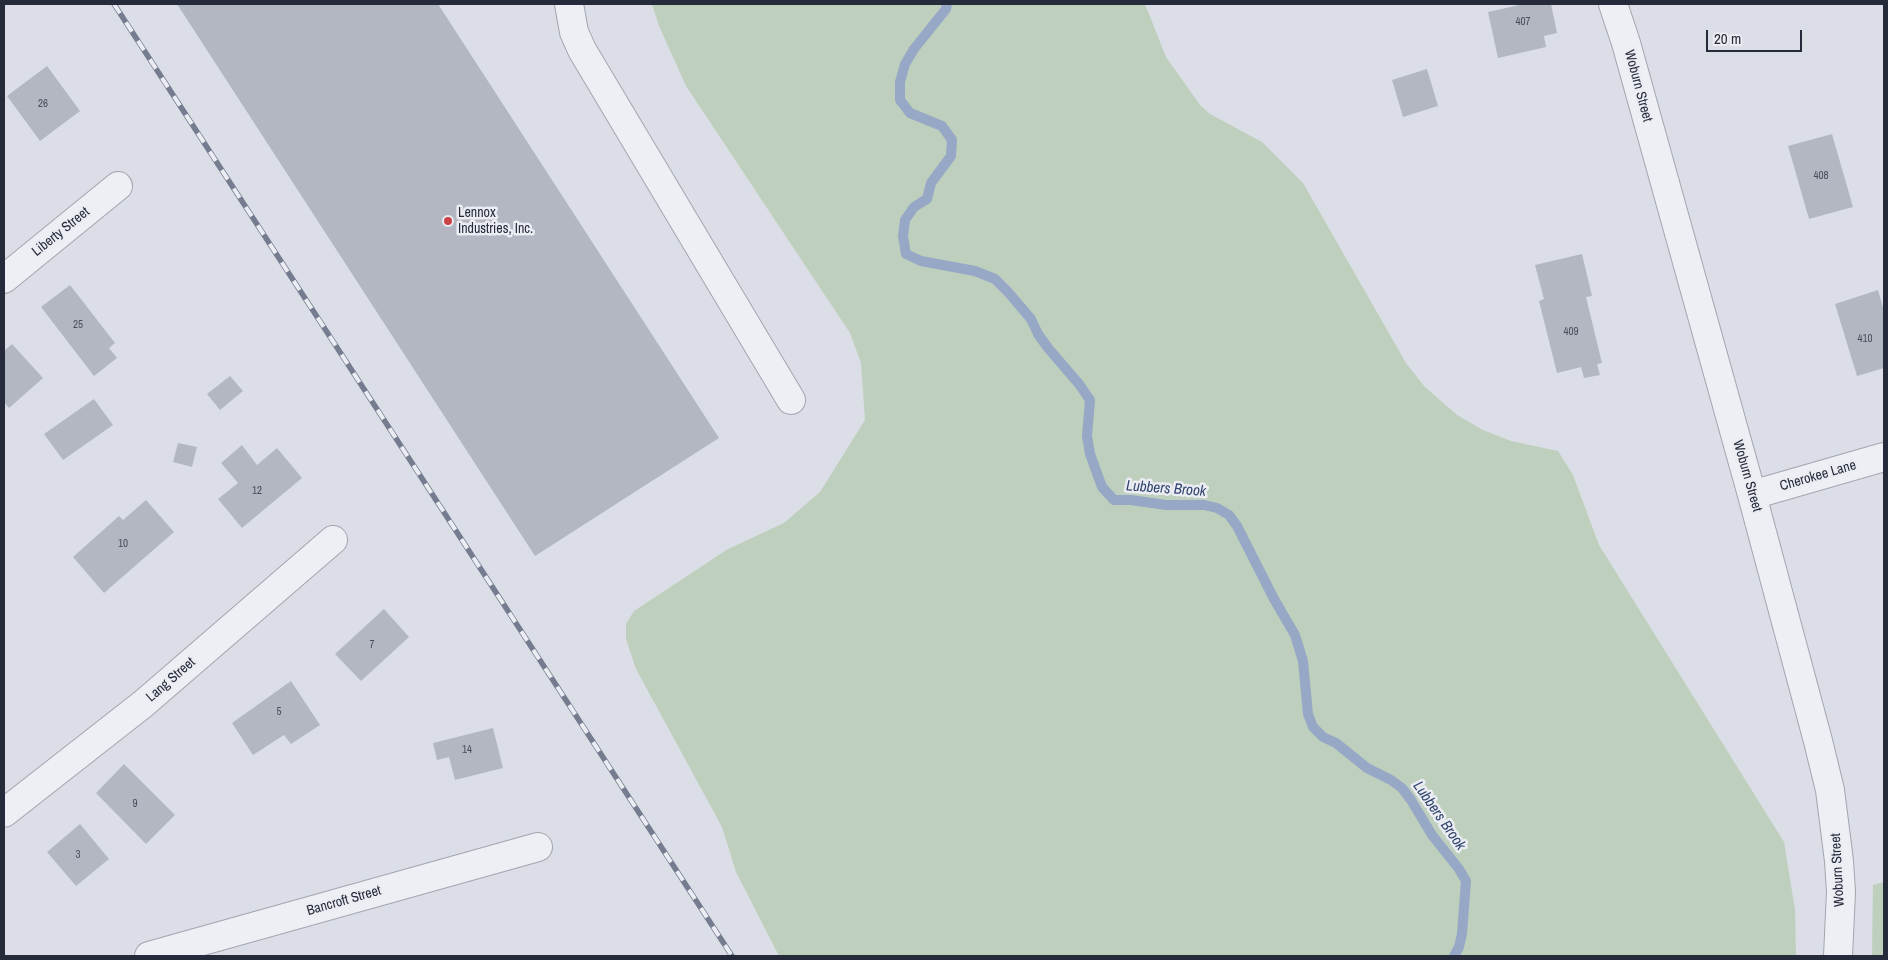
<!DOCTYPE html>
<style>
body{margin:0}
#map{position:relative;width:1888px;height:960px;overflow:hidden;background:#dbdee6;font-family:"Archivo Narrow",sans-serif}
canvas{display:block}
.frame{position:absolute;inset:0;border:5px solid #262b3b;pointer-events:none}
.scale{position:absolute;left:1706px;top:30px;width:96px;height:22px;box-sizing:border-box;border:2px solid #262b3b;border-top:0;padding-left:6px;font-size:15px;line-height:18px;white-space:nowrap;color:#262b3b;-webkit-text-stroke:4px #ebedf3;paint-order:stroke}
</style>
<div id="map">
<canvas width="1888" height="960"></canvas>
<div class="frame"></div>
<div class="scale">20 m</div>
</div>
<script>
const context = document.querySelector('canvas').getContext('2d');
context.lineJoin = 'round';
function fill(path, color) { context.fillStyle = color; context.fill(path, 'evenodd'); }
const shape = rows => new Path2D(rows.map(r => 'M' + r).join(''));
function trace(path, color, width, dash) { context.strokeStyle = color; context.lineWidth = width; context.lineCap = dash ? 'butt' : 'round'; context.setLineDash(dash || []); context.stroke(path); }
function label(font, color, halo, rows, align = 'center') {
  context.font = font + ' "Archivo Narrow",sans-serif'; context.lineWidth = 5; context.setLineDash([]); context.textBaseline = 'middle'; context.strokeStyle = halo; context.fillStyle = color; for (const [text, x, y, turn = 0] of rows) {
    context.save(); context.translate(x, y); context.rotate((+turn || 0) * Math.PI / 180); context.textAlign = isNaN(turn) ? turn : align; if (halo) context.strokeText(text, 0, 0); context.fillText(text, 0, 0); context.restore();
  }
}
fill(shape([
 [652,4,1145,4,1166,57,1200,105,1210,114,1262,142,1303,183,1406,363,1424,386,1457,415,1483,430,1511,441,1558,451,1573,475,1599,545,1784,842,1795,910,1796,956,779,956,736,872,722,827,636,669,626,639,626,624,634,611,728,549,784,523,820,492,865,420,861,363,850,333,686,86,659,26],
 [1884,882,1884,956,1872,956,1873,885]
]), '#bfcfbd');
trace(shape([
 [947,4,946,9,914,49,905,64,900,82,900,100,910,113,942,126,952,140,951,156,931,183,927,199,914,207,905,220,903,236,906,254,921,261,975,271,995,279,1008,292,1031,319,1038,334,1048,348,1079,384,1090,400,1087,436,1090,454,1102,487,1114,500,1131,500,1166,505,1204,505,1217,508,1229,515,1237,526,1274,599,1295,635,1303,661,1308,714,1313,727,1323,737,1336,743,1367,768,1391,780,1402,788,1411,800,1432,835,1459,869,1466,881,1462,934,1459,947,1454,956]
]), '#96a8c6', 10);
fill(shape([
 [177,4,438,4,719,438,535,556],
 [1524,4,1551,4,1557,33,1544,36,1546,47,1498,58,1488,12],
 [47,66,80,111,40,141,7,96],
 [1427,69,1438,106,1403,117,1392,80],
 [1832,134,1853,207,1809,219,1788,146],
 [1582,254,1592,296,1586,297,1602,363,1597,364,1600,375,1584,378,1581,367,1557,373,1539,301,1544,299,1535,265],
 [70,285,115,343,109,348,117,358,94,376,41,307],
 [1878,290,1884,311,1884,368,1857,376,1835,304],
 [12,344,43,378,9,408,4,402,4,351],
 [230,376,243,391,220,410,207,394],
 [94,399,113,425,63,460,44,434],
 [178,443,197,447,192,467,173,462],
 [242,445,257,465,277,448,302,478,242,528,218,499,238,483,221,463],
 [146,500,174,532,104,593,73,557,119,516,123,520],
 [384,609,409,637,361,681,335,654],
 [291,681,320,725,291,744,284,735,253,755,232,723],
 [493,728,503,768,455,780,449,757,437,760,433,743],
 [124,764,175,815,146,844,96,793],
 [80,824,109,859,76,886,47,852]
]), '#b3b7c2');
const minor = shape([
 [569,4,574,32,582,50,791,400],
 [1613,4,1626,43,1752,495,1818,741,1830,790,1839,861,1841,892,1838,956],
 [4,279,118,186],
 [1752,495,1884,457],
 [4,813,143,704,333,540],
 [149,956,538,847]
]);
trace(minor, '#a1a5af', 30);
trace(minor, '#eeeff4', 28);
const rail = shape([
 [114,4,732,956]
]);
trace(rail, '#757c8f', 5.5);
trace(rail, '#ebedf3', 4, [11]);
for (const [x, y, r, color] of [
 [448,221,5,"#ca4146"]
]) { const dot = new Path2D(); dot.arc(x, y, r, 0, 2 * Math.PI); context.fillStyle = color; context.fill(dot); trace(dot, '#ebedf3', 2); }
label('11px', '#494e5d', null, [
 ["407",1523,22],
 ["26",43,104],
 ["408",1821,176],
 ["25",78,325],
 ["409",1571,332],
 ["410",1865,339],
 ["12",257,491],
 ["10",123,544],
 ["7",372,645],
 ["5",279,712],
 ["14",467,750],
 ["9",135,804],
 ["3",78,855]
]);
label('14px', '#262b3b', '#ebedf3', [
 ["Woburn Street",1638,86,75],
 ["Liberty Street",61,232,-39],
 ["Woburn Street",1747,476,74],
 ["Cherokee Lane",1818,476,-16],
 ["Lang Street",171,680,-41],
 ["Woburn Street",1838,870,-93],
 ["Bancroft Street",344,901,-16]
]);
label('14px', '#262b3b', '#ebedf3', [
 ["Lennox",458,213],
 ["Industries, Inc.",458,229]
], 'left');
label('italic 15px', '#31456e', '#ebedf3', [
 ["Lubbers Brook",1166,489,4],
 ["Lubbers Brook",1439,816,55]
]);
</script>
